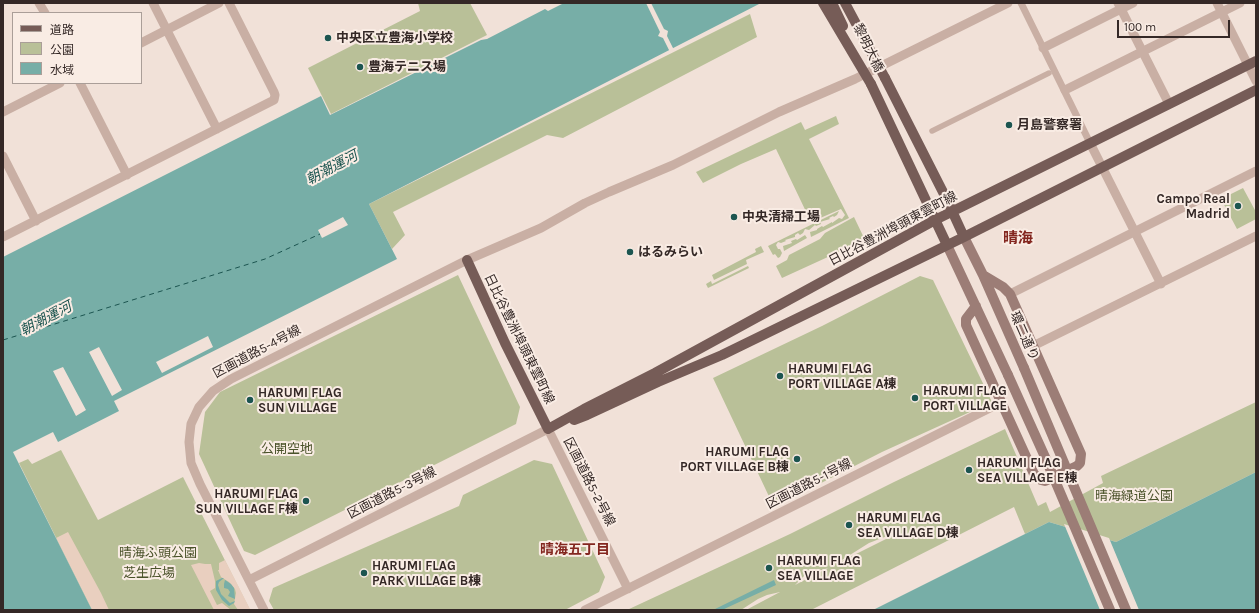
<!DOCTYPE html>
<meta charset="utf-8">
<style>
body{margin:0}
#map{position:relative;width:1259px;height:613px;overflow:hidden;background:#f1e1d8;font-family:Karla,"Noto Sans JP",sans-serif}
canvas{display:block}
.frame{position:absolute;inset:0;border:4px solid #342826;pointer-events:none}
.legend{position:absolute;left:12px;top:12px;width:130px;height:72px;box-sizing:border-box;background:#f9ece4;border:1px solid #aa9e98;margin:0;padding:5px 7px;list-style:none;font-size:12px;color:#342826}
.legend li{display:flex;align-items:center;gap:8px;height:20px}
.legend b{width:20px;border:1px solid #aa9e98}
.scale{position:absolute;left:1117px;top:20px;width:113px;height:18px;box-sizing:border-box;border:2px solid #342826;border-top:0;padding-left:5px;font-size:12px;line-height:14px;white-space:nowrap;color:#342826;-webkit-text-stroke:3px #f9ece4;paint-order:stroke}
</style>
<div id="map">
<canvas width="1259" height="613"></canvas>
<div class="frame"></div>
<ul class="legend">
<li><b style="height:5px;background:#765c57"></b>道路</li>
<li><b style="height:11px;background:#b9c098"></b>公園</li>
<li><b style="height:11px;background:#77aea7"></b>水域</li>
</ul>
<div class="scale">100 m</div>
</div>
<script>
const context = document.querySelector('canvas').getContext('2d');
context.lineJoin = 'round';
function fill(path, color) { context.fillStyle = color; context.fill(path, 'evenodd'); }
const shape = rows => new Path2D(rows.map(r => 'M' + r).join(''));
function trace(path, color, width, dash) { context.strokeStyle = color; context.lineWidth = width; context.lineCap = dash ? 'butt' : 'round'; context.setLineDash(dash || []); context.stroke(path); }
function label(font, color, halo, rows, align = 'center') {
  context.font = font + ' Karla,"Noto Sans JP",sans-serif'; context.lineWidth = 4; context.setLineDash([]); context.textBaseline = 'middle'; context.strokeStyle = halo; context.fillStyle = color; for (const [text, x, y, turn = 0] of rows) {
    context.save(); context.translate(x, y); context.rotate((+turn || 0) * Math.PI / 180); context.textAlign = isNaN(turn) ? turn : align; if (halo) context.strokeText(text, 0, 0); context.fillText(text, 0, 0); context.restore();
  }
}
fill(shape([
 [418,3,470,3,487,35,331,114,308,68,420,11],
 [750,14,757,37,563,138,547,135,393,212,405,235,392,249,369,204],
 [836,116,839,124,809,139,849,218,811,237,810,232,817,230,817,229,822,226,823,227,832,222,832,223,839,218,842,219,845,215,841,209,811,222,776,149,741,164,703,183,696,172,801,122,805,130],
 [1243,188,1256,212,1256,219,1237,229,1221,199],
 [839,211,837,215,834,217,833,216,829,218,830,219,820,222,821,224,816,226,815,225,809,230,805,229,803,233,800,235,798,233,795,235,795,237,785,240,786,241,781,243,778,242,776,245,778,249,780,249,782,253,780,257,778,258,775,254,773,255,768,246],
 [854,217,865,240,782,278,776,266,787,260,789,255,820,239,825,233],
 [805,235,807,238,784,251,783,246,792,243,791,241,796,239,797,240],
 [761,246,764,252,746,260,747,264,714,280,712,275,756,252,755,249],
 [748,266,749,268,708,288,706,284,711,281,712,284],
 [458,275,520,407,516,424,255,555,244,551,199,454,205,412,220,392],
 [920,276,933,280,992,402,882,452,774,507,713,378,822,326],
 [1256,402,1256,472,1116,542,1049,522,1025,534,1014,507,811,610,746,610,780,592,767,595,758,599,741,610,627,610,790,534,894,482,1005,429,1038,506,1046,502,1050,512,1103,483,1101,476],
 [900,531,900,532,834,565,869,543],
 [828,568,795,585,809,571,822,570],
 [61,450,98,520,183,477,250,610,92,610,19,463,28,459,32,464],
 [534,460,552,464,605,577,599,592,565,610,274,610,269,601,273,588,459,506,463,495]
]), '#b9c098');
fill(shape([
 [68,532,101,593,109,610,92,610,56,538],
 [225,560,250,609,238,610,234,604,236,593,235,589,229,582,221,577,218,570,219,570,219,563],
 [199,563,205,564,211,564,215,581,215,588,210,591,217,605,222,603,231,610,214,610,191,565]
]), '#e9cfbf');
fill(shape([
 [564,3,761,3,369,204,397,259,114,401,119,411,58,442,53,432,13,452,92,610,3,610,3,257,321,96,330,115,481,40,487,39,545,9,548,11],
 [1256,472,1256,610,873,610,1049,522,1116,542],
 [222,578,224,578,219,582,218,585,221,594,230,603,235,601,234,603,229,606,222,600,216,590,216,581],
 [225,580,231,584,234,588,235,599,228,596,230,592,228,589,224,588,224,584],
 [774,580,776,585,722,610,713,610]
]), '#77aea7');
fill(shape([
 [646,3,651,3,664,29,668,31,667,36,674,50,670,52,663,38,658,36,660,32],
 [343,217,348,225,322,238,318,230],
 [208,336,213,347,162,373,156,362],
 [99,347,122,390,112,396,89,352],
 [63,367,86,410,76,416,53,371],
 [1064,524,1109,538,1139,610,1100,610]
]), '#f1e1d8');
trace(shape([
 [3,340,265,259,320,234]
]), '#1c5550', 1, [5, 4]);
trace(shape([
 [932,131,1049,73]
]), '#c9afa4', 5.5);
trace(shape([
 [1021,3,1090,143]
]), '#c9afa4', 7);
trace(shape([
 [39,3,45,13],
 [153,3,217,129],
 [1118,3,1169,104],
 [1217,3,1256,81],
 [141,43,219,3],
 [1043,48,1133,3],
 [80,83,127,175],
 [1065,90,1240,3],
 [3,112,60,83],
 [1090,143,1161,284],
 [3,156,36,221],
 [3,237,274,100,275,95,274,92,229,3],
 [1010,294,1256,171],
 [1033,346,1256,236],
 [249,580,548,429,628,589],
 [264,610,200,484,191,463,189,442,191,424,199,407,213,391,231,379,467,260,541,228,585,203,609,192,673,165,779,112,855,79,1008,3],
 [585,610,1002,402]
]), '#c9afa4', 9);
trace(shape([
 [964,237,983,275,1024,368],
 [947,245,1008,375],
 [976,306,966,319,966,325,1034,474,1041,480,1045,481,1077,466,1080,463,1081,454,1010,294,1003,287,983,275]
]), '#9c7d76', 10);
trace(shape([
 [885,78,947,200,964,237],
 [871,84,947,245],
 [467,260,505,343,548,429],
 [574,420,587,415,658,382,722,355,964,237,1256,90],
 [548,429,584,409,655,373,935,220,1256,61]
]), '#765c57', 10);
trace(shape([
 [1024,368,1126,610],
 [1008,375,1045,457,1110,610]
]), '#9c7d76', 10);
trace(shape([
 [823,3,871,84],
 [832,3,843,26],
 [845,3,885,78]
]), '#765c57', 10);
for (const [x, y, r, color] of [
 [328,38,4,"#1c5550"],
 [360,67,4,"#1c5550"],
 [1009,125,4,"#1c5550"],
 [1238,206,4,"#1c5550"],
 [734,217,4,"#1c5550"],
 [630,252,4,"#1c5550"],
 [780,376,4,"#1c5550"],
 [915,398,4,"#1c5550"],
 [250,400,4,"#1c5550"],
 [797,459,4,"#1c5550"],
 [969,470,4,"#1c5550"],
 [306,501,4,"#1c5550"],
 [849,525,4,"#1c5550"],
 [769,568,4,"#1c5550"],
 [364,573,4,"#1c5550"]
]) { const dot = new Path2D(); dot.arc(x, y, r, 0, 2 * Math.PI); context.fillStyle = color; context.fill(dot); trace(dot, '#f9ece4', 1.5); }
label('bold 13px', '#342826', '#f9ece4', [
 ["中央区立豊海小学校",336,38],
 ["豊海テニス場",368,67],
 ["月島警察署",1017,125],
 ["Campo Real",1230,199,"right"],
 ["Madrid",1230,214,"right"],
 ["中央清掃工場",742,217],
 ["はるみらい",638,252],
 ["HARUMI FLAG",788,369],
 ["PORT VILLAGE A棟",788,384],
 ["HARUMI FLAG",923,391],
 ["PORT VILLAGE",923,406],
 ["HARUMI FLAG",258,393],
 ["SUN VILLAGE",258,408],
 ["HARUMI FLAG",789,452,"right"],
 ["PORT VILLAGE B棟",789,467,"right"],
 ["HARUMI FLAG",977,463],
 ["SEA VILLAGE E棟",977,478],
 ["HARUMI FLAG",298,494,"right"],
 ["SUN VILLAGE F棟",298,509,"right"],
 ["HARUMI FLAG",857,518],
 ["SEA VILLAGE D棟",857,533],
 ["HARUMI FLAG",777,561],
 ["SEA VILLAGE",777,576],
 ["HARUMI FLAG",372,566],
 ["PARK VILLAGE B棟",372,581]
], 'left');
label('13px', '#342826', '#f9ece4', [
 ["黎明大橋",868,48,64],
 ["日比谷豊洲埠頭東雲町線",893,229,-28],
 ["環二通り",1024,336,66],
 ["日比谷豊洲埠頭東雲町線",519,339,64],
 ["区画道路5-4号線",257,352,-28],
 ["区画道路5-2号線",589,482,63],
 ["区画道路5-1号線",809,484,-27],
 ["区画道路5-3号線",392,493,-27]
]);
label('13px', '#4a522a', '#f9ece4', [
 ["公開空地",287,449],
 ["晴海緑道公園",1134,496],
 ["晴海ふ頭公園",158,553],
 ["芝生広場",149,573]
]);
label('italic 14px', '#1c5550', '#f9ece4', [
 ["朝潮運河",332,168,-28],
 ["朝潮運河",46,319,-28]
]);
label('bold 14px', '#83261f', '#f9ece4', [
 ["晴海五丁目",575,550]
]);
label('bold 15px', '#83261f', '#f9ece4', [
 ["晴海",1018,239]
]);
</script>
